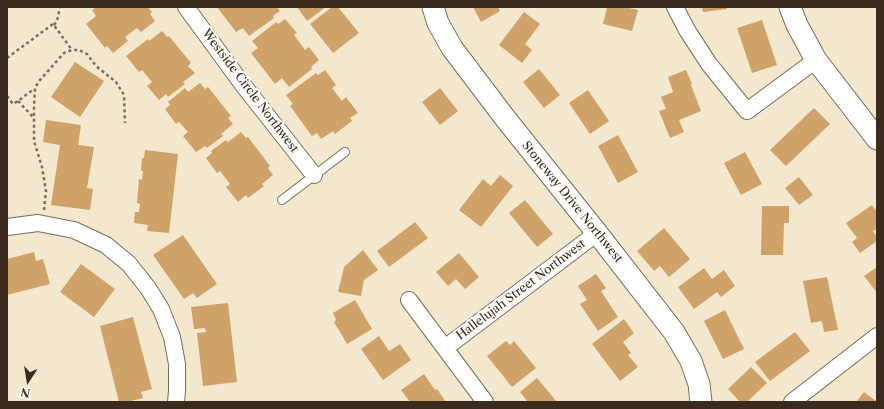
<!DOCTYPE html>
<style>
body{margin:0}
#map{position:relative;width:884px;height:409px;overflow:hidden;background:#f3e7ce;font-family:"Libre Caslon Text",serif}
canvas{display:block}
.frame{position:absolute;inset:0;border:8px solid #3b2a1e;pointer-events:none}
.north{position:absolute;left:8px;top:361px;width:40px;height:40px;-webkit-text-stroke:3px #fdfcf7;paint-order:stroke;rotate:192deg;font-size:11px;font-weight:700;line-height:16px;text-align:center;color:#3b2a1e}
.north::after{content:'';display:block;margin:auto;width:14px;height:18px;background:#3b2a1e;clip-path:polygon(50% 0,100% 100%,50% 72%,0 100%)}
</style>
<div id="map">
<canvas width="884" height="409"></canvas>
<div class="frame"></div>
<div class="north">N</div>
</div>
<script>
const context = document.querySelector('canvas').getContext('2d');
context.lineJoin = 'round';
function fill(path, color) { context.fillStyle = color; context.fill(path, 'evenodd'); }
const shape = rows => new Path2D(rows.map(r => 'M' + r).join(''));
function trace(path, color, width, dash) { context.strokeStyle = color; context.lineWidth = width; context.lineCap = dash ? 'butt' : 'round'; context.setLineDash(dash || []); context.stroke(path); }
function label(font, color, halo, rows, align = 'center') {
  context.font = font + ' "Libre Caslon Text",serif'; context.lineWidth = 4; context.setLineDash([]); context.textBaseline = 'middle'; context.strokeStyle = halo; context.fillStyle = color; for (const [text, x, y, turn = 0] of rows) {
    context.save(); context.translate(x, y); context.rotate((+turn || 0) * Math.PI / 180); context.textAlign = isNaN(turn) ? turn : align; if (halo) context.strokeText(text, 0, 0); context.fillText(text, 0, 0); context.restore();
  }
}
fill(shape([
 [96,7,148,7,152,12,150,14,155,21,141,32,137,28,125,37,128,41,113,53,107,46,105,48,86,24,96,16,92,10],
 [217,7,277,7,280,11,273,16,274,18,249,36,243,28,236,32],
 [297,7,326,7,307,21],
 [332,7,338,7,359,33,333,53,310,24],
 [473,7,498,7,500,11,481,22],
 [607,7,625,7,638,10,632,31,603,24],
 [702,7,727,7,727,9,703,12],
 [524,12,540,24,525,44,532,50,522,63,499,45],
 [285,19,297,33,294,35,305,50,309,47,319,60,311,67,312,69,289,87,282,78,275,84,251,53,258,48,252,41,276,22,278,24],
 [762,20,777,65,752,73,737,28],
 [162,31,167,37,169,36,191,63,188,66,195,73,183,82,185,84,168,97,166,94,159,100,147,86,152,82,142,70,139,72,126,56,148,39,149,41],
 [75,62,104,81,80,117,51,97],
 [539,69,560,95,544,108,523,82],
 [325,70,336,85,332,88,342,101,346,97,358,113,350,118,352,121,335,134,333,131,321,139,317,133,312,136,290,106,293,104,286,95,316,73,318,75],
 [686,70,692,84,691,85,701,111,679,120,684,132,670,138,659,111,666,109,661,97,673,92,668,77],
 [200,83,205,89,208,87,231,116,228,118,233,124,221,134,223,136,207,148,205,146,196,152,183,136,188,132,179,122,176,124,165,109,170,105,168,102,185,88,188,92],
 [440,88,458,111,440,125,422,102],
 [588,90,609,121,590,134,569,103],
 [814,108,830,124,786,166,770,150],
 [46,120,81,125,78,145,94,147,87,188,93,189,90,210,51,205,60,145,43,142],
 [241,132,246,138,248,137,270,166,268,168,273,175,262,184,264,186,248,198,246,195,238,202,226,187,230,184,220,171,217,173,206,158,212,153,211,151,226,140,228,142],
 [618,135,638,172,618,183,598,146],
 [145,150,178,154,169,233,147,231,148,225,134,223,135,212,139,212,140,204,137,203,139,179,142,180,143,171,141,171,142,158,144,158],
 [745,152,762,184,741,195,724,163],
 [500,175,513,186,481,227,459,210,483,179,491,186],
 [799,177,813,195,799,205,785,188],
 [525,200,553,234,537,247,509,213],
 [872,205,877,212,877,229,873,231,877,237,877,241,860,253,852,242,857,238,846,223],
 [762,206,789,206,789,223,784,223,783,255,761,255],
 [415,222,428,238,389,267,377,251],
 [664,228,690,259,669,277,660,266,654,271,637,251],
 [183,235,217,284,197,298,193,293,184,299,153,255],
 [363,250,378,270,364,280,361,296,338,292,344,267],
 [34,252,36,261,43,259,50,284,7,295,7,259],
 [459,253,479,277,465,289,456,279,448,286,436,272],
 [81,264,115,289,94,317,60,292],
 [877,267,877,293,864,276],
 [704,268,712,279,724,270,735,286,721,297,717,292,694,309,678,287],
 [596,274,606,288,601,291,618,317,598,331,580,304,587,300,578,286],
 [827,277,838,330,824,332,822,321,811,323,803,281],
 [355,300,372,329,347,344,334,322,336,320,333,313],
 [228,303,237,382,203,386,197,333,206,332,205,328,194,329,191,307],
 [725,310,744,349,723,359,704,321],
 [133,317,152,389,141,392,143,398,127,402,119,402,100,326],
 [624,319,634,333,623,342,631,353,628,355,638,367,620,381,592,344],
 [795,332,810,351,770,381,755,362],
 [379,336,389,351,400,344,411,360,383,380,361,349],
 [506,341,510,345,514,341,536,368,512,387,487,356],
 [751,367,767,383,747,402,740,402,728,389],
 [424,374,435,390,437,389,446,402,410,402,401,390],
 [537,378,557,402,528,402,520,392],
 [864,392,877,402,856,402]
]), '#cfa269');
const service = shape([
 [282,200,345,152]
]);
const minor = shape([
 [186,7,243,85,314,175],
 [675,7,687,30,709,64,747,111,816,60],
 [7,227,38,223,74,230,106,245,129,264,148,288,161,309,172,337,177,364,177,391,176,402],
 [409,300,485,402],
 [445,348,597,233],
 [792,402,877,336]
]);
const tertiary = shape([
 [433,7,438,23,452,48,505,118,597,233,674,332,691,361,699,384,701,402],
 [790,7,797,25,816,60,877,139]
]);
trace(service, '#7b6c5c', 10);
trace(minor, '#7b6c5c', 18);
trace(tertiary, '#7b6c5c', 23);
trace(shape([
 [54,25,57,21,60,7],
 [7,58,53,24,72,50],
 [7,96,13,104,18,101,34,89],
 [18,101,33,117],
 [44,210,46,191,42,167,34,141,34,107,35,88,39,81,64,53,72,50,79,50,87,54,96,66,116,82,124,95,125,123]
]), '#7b6c5c', 2.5, [3, 3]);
trace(service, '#fff', 8);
trace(minor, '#fff', 16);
trace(tertiary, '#fff', 21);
label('12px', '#3b2a1e', '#fdfcf7', [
 ["Westside Circle Northwest",250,91,53],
 ["Stoneway Drive Northwest",572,202,51],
 ["Hallelujah Street Northwest",521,290,-37]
]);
</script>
